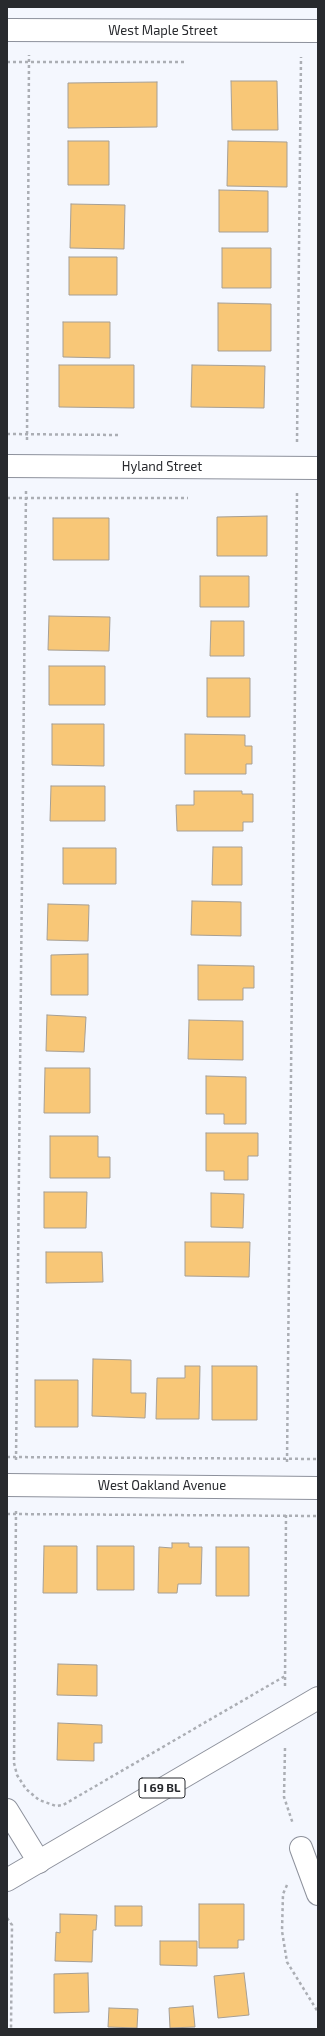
<!DOCTYPE html>
<style>
body{margin:0}
#map{position:relative;width:325px;height:2036px;overflow:hidden;background:#f4f7fe;font-family:"Exo 2",sans-serif}
canvas{display:block}
.frame{position:absolute;inset:0;border:8px solid #282a2e;pointer-events:none}
</style>
<div id="map">
<canvas width="325" height="2036"></canvas>
<div class="frame"></div>
</div>
<script>
const context = document.querySelector('canvas').getContext('2d');
context.lineJoin = 'round';
function fill(path, color) { context.fillStyle = color; context.fill(path, 'evenodd'); }
const shape = rows => new Path2D(rows.map(r => 'M' + r).join(''));
function trace(path, color, width, dash) { context.strokeStyle = color; context.lineWidth = width; context.lineCap = dash ? 'butt' : 'round'; context.setLineDash(dash || []); context.stroke(path); }
function label(font, color, halo, rows, align = 'center') {
  context.font = font + ' "Exo 2",sans-serif'; context.lineWidth = 3.5; context.setLineDash([]); context.textBaseline = 'middle'; context.strokeStyle = halo; context.fillStyle = color; for (const [text, x, y, turn = 0] of rows) {
    context.save(); context.translate(x, y); context.rotate((+turn || 0) * Math.PI / 180); context.textAlign = isNaN(turn) ? turn : align; if (halo) context.strokeText(text, 0, 0); context.fillText(text, 0, 0); context.restore();
  }
}
const building = shape([
 [231,81,277,81,278,130,232,130,231,81],
 [157,82,157,127,68,128,68,83,157,82],
 [68,141,109,141,109,185,68,185,68,141],
 [228,141,287,142,287,187,227,186,228,141],
 [219,190,268,191,268,232,219,232,219,190],
 [71,204,125,205,124,249,70,248,71,204],
 [222,248,271,248,271,288,222,288,222,248],
 [69,257,117,257,117,295,69,295,69,257],
 [218,303,271,304,271,351,218,351,218,303],
 [63,322,110,322,110,358,63,357,63,322],
 [59,365,134,365,134,408,59,407,59,365],
 [192,365,265,366,264,408,191,407,192,365],
 [267,516,267,556,217,556,217,517,267,516],
 [53,518,109,518,109,560,53,560,53,518],
 [200,576,249,576,249,607,200,607,200,576],
 [49,616,110,617,109,651,48,650,49,616],
 [211,621,244,621,244,656,210,656,211,621],
 [49,666,105,666,105,705,49,705,49,666],
 [207,678,250,678,250,717,207,717,207,678],
 [52,724,104,724,104,766,52,765,52,724],
 [185,734,245,735,245,746,252,746,252,764,246,764,246,774,185,774,185,734],
 [51,786,105,786,105,821,50,821,51,786],
 [194,791,242,791,242,794,253,794,253,822,243,822,243,831,177,831,176,805,194,805,194,791],
 [213,847,242,847,242,885,212,885,213,847],
 [63,848,116,848,116,884,63,884,63,848],
 [192,901,241,902,241,936,191,935,192,901],
 [48,904,89,905,88,941,47,940,48,904],
 [88,954,88,995,51,995,51,955,88,954],
 [198,965,254,966,254,988,243,988,243,1000,198,1000,198,965],
 [47,1015,86,1017,84,1052,46,1051,47,1015],
 [189,1020,243,1021,243,1060,188,1059,189,1020],
 [45,1068,90,1068,90,1113,44,1113,45,1068],
 [206,1076,246,1077,246,1124,224,1124,224,1114,206,1114,206,1076],
 [206,1133,258,1133,258,1156,248,1156,248,1180,224,1180,224,1171,206,1171,206,1133],
 [50,1136,98,1136,98,1157,110,1157,110,1178,50,1178,50,1136],
 [44,1192,87,1192,86,1228,44,1228,44,1192],
 [211,1193,244,1194,243,1228,211,1227,211,1193],
 [185,1242,250,1242,249,1277,185,1276,185,1242],
 [46,1252,102,1252,103,1282,46,1283,46,1252],
 [93,1359,131,1360,131,1393,146,1393,145,1418,92,1416,93,1359],
 [185,1366,200,1366,199,1419,156,1419,157,1378,185,1378,185,1366],
 [212,1366,257,1366,257,1420,212,1420,212,1366],
 [35,1380,78,1380,78,1427,35,1427,35,1380],
 [172,1543,189,1543,189,1547,202,1547,201,1584,178,1584,177,1593,158,1593,159,1547,172,1548,172,1543],
 [44,1546,77,1546,77,1593,43,1593,44,1546],
 [97,1546,134,1546,134,1590,97,1590,97,1546],
 [216,1547,249,1547,249,1596,216,1596,216,1547],
 [58,1664,97,1665,97,1696,57,1695,58,1664],
 [58,1723,102,1725,102,1743,94,1743,94,1761,57,1760,58,1723],
 [199,1904,244,1904,244,1940,238,1940,238,1948,199,1948,199,1904],
 [115,1906,142,1906,142,1926,115,1926,115,1906],
 [60,1914,97,1915,96,1930,93,1930,92,1962,55,1961,56,1932,60,1933,60,1914],
 [160,1941,197,1941,197,1966,160,1965,160,1941],
 [88,1973,89,2012,54,2013,54,1974,88,1973],
 [244,1973,249,2015,218,2018,214,1976,244,1973],
 [193,2006,195,2027,170,2028,169,2008,193,2006],
 [109,2008,138,2009,137,2028,108,2027,109,2008]
]);
fill(building, '#f8c777');
trace(building, '#a69f95', 1);
const street = shape([
 [7,30,318,31],
 [7,466,318,468],
 [7,1485,318,1488],
 [7,1810,39,1862],
 [301,1848,318,1894]
]);
const primary = shape([
 [7,1880,318,1698]
]);
trace(street, '#8d919c', 24);
trace(primary, '#8d919c', 24);
trace(shape([
 [7,62,186,62],
 [7,434,118,435],
 [27,440,29,55],
 [297,442,301,57],
 [7,498,188,498],
 [7,1457,318,1459],
 [16,1460,26,491],
 [287,1462,297,493],
 [16,1511,14,1763,17,1775,26,1789,39,1800,56,1806,63,1805,285,1676],
 [7,1514,318,1516],
 [285,1686,286,1513],
 [285,1748,284,1797,293,1824],
 [287,1885,283,1894,282,1931,287,1962,318,2012],
 [7,1918,12,1925,11,2029]
]), '#abaeb4', 2.5, [3, 3]);
trace(street, '#fff', 22);
trace(primary, '#fff', 22);
for (const [x, y, w] of [
 [162,1788,46]
]) { const box = new Path2D(); box.roundRect(x - w / 2, y - 10, w, 20, 3); context.fillStyle = '#fff'; context.fill(box); trace(box, '#282a2e', 1); }
label('bold 12px', '#282a2e', null, [
 ["I 69 BL",162,1788]
]);
label('13px', '#282a2e', '#fff', [
 ["West Maple Street",163,31],
 ["Hyland Street",162,467],
 ["West Oakland Avenue",162,1486]
]);
</script>
